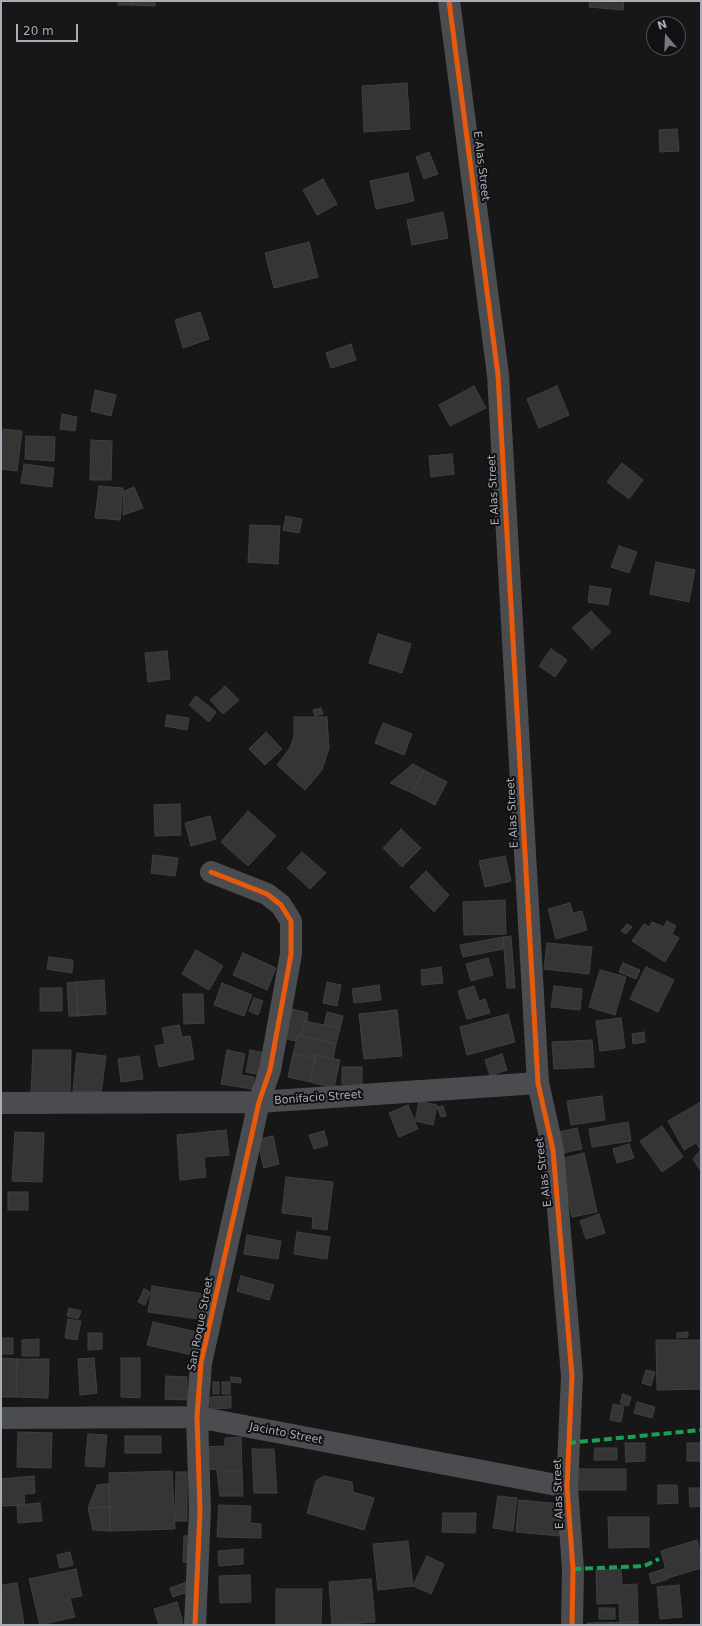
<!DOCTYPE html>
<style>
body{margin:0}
#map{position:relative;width:702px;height:1626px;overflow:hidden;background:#171717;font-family:"DejaVu Sans",sans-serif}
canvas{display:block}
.frame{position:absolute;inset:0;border:2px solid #a8adb8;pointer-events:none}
.north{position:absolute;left:646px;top:16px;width:40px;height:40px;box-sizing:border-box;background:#111113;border:1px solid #4d4f55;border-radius:50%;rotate:341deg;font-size:11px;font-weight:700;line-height:16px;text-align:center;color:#a8adb8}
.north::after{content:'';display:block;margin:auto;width:14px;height:18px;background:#757880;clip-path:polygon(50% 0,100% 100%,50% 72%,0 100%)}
.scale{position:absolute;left:16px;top:24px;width:62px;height:18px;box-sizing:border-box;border:2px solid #a8adb8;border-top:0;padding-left:5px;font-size:12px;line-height:14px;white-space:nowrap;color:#a8adb8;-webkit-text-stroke:3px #111113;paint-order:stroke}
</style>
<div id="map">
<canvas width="702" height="1626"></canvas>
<div class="frame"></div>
<div class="north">N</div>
<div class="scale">20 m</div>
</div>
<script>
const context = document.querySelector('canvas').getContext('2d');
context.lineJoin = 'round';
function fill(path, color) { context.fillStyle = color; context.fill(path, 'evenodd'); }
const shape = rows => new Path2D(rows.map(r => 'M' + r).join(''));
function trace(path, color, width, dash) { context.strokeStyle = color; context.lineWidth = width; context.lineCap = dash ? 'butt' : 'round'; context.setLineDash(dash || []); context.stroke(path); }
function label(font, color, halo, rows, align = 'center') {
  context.font = font + ' "DejaVu Sans",sans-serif'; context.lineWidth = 4; context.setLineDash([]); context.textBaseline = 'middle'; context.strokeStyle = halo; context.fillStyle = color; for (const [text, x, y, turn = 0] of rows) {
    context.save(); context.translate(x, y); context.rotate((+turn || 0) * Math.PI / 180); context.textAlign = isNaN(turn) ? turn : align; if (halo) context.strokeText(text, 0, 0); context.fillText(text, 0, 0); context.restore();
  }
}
const building = shape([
 [118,1,132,1,132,5,118,5,118,1],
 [132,1,155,1,155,6,132,5,132,1],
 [590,1,624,1,623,10,589,7,590,1],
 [407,83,410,129,364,132,362,86,407,83],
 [677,129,679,151,660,152,659,130,677,129],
 [429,152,438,174,424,179,416,157,429,152],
 [408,173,414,201,376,209,370,181,408,173],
 [323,179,337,204,317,215,303,190,323,179],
 [443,212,448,238,412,245,407,220,443,212],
 [309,242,318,277,274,288,265,253,309,242],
 [200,312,209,339,183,348,175,320,200,312],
 [351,344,356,360,331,368,326,353,351,344],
 [474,386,486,408,450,426,439,405,474,386],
 [557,386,569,415,539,428,527,399,557,386],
 [95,390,116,395,111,416,91,411,95,390],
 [62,414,77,417,75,431,60,429,62,414],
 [3,429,22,431,17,471,1,469,3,429],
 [26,436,55,437,54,461,25,459,26,436],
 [91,440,112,441,111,480,90,480,91,440],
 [452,454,454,474,431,477,429,456,452,454],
 [622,463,643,480,629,499,607,482,622,463],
 [24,464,54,468,52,487,21,483,24,464],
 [99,486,123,488,120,520,95,518,99,486],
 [134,487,143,508,123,515,124,491,134,487],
 [286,516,302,519,299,533,283,530,286,516],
 [250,525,280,526,278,564,248,562,250,525],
 [619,546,637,552,629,573,611,567,619,546],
 [656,562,695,570,689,602,650,594,656,562],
 [590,586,611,589,608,605,588,602,590,586],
 [591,611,611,632,592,649,572,628,591,611],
 [378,634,411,644,402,673,369,663,378,634],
 [551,649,567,660,555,677,539,666,551,649],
 [167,651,170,679,148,682,145,653,167,651],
 [225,686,239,700,223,714,210,700,225,686],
 [196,696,216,712,209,722,189,705,196,696],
 [321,708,323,714,315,716,313,710,321,708],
 [167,715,189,718,187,730,165,726,167,715],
 [294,717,327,717,329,748,322,770,305,790,277,765,290,748,294,736,294,717],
 [383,723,412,734,404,755,375,743,383,723],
 [266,732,282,749,265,765,249,749,266,732],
 [413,764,424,770,412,793,390,783,413,764],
 [424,770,447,782,435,805,412,793,424,770],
 [180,804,181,835,155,836,154,805,180,804],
 [248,811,276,836,248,866,221,842,248,811],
 [210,816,216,839,191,846,185,823,210,816],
 [401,829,421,848,402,867,383,848,401,829],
 [302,852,326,873,310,889,287,868,302,852],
 [153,855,178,858,175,876,151,873,153,855],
 [505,856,511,881,485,887,479,861,505,856],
 [426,871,449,895,434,912,410,887,426,871],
 [505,900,506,934,464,935,463,902,505,900],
 [570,903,573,913,582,911,587,930,556,939,548,909,570,903],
 [667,921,676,926,672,934,679,938,665,962,632,941,644,924,649,927,652,922,664,927,667,921],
 [627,924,632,927,626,934,621,931,627,924],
 [511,936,515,988,507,988,503,937,511,936],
 [503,937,503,949,463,957,460,945,503,937],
 [547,943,592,947,589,974,544,969,547,943],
 [196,950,223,966,209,990,182,974,196,950],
 [243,953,276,968,267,990,233,975,243,953],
 [49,957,73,960,72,973,47,969,49,957],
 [488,958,493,975,471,981,466,964,488,958],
 [623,963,640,970,636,979,619,972,623,963],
 [441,967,443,983,422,985,421,970,441,967],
 [646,967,674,980,658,1012,630,999,646,967],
 [600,970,626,977,615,1015,589,1007,600,970],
 [104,980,106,1014,78,1016,76,982,104,980],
 [76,982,78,1016,69,1016,67,983,76,982],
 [327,982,341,985,337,1006,323,1003,327,982],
 [222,983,252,995,244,1016,214,1005,222,983],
 [379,985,381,1000,354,1003,352,989,379,985],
 [474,986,479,1001,485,999,490,1013,467,1019,458,991,474,986],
 [554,986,582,989,580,1010,551,1007,554,986],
 [40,988,62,988,62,1011,40,1011,40,988],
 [183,994,203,994,204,1023,184,1024,183,994],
 [254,998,263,1001,258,1015,249,1011,254,998],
 [292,1009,308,1013,307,1021,304,1021,301,1036,298,1035,296,1041,286,1039,292,1009],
 [397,1010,402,1056,364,1059,359,1014,397,1010],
 [327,1012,343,1016,340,1028,324,1025,327,1012],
 [508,1014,515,1042,467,1055,460,1027,508,1014],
 [621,1018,625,1048,600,1051,596,1021,621,1018],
 [304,1021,340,1028,336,1044,301,1036,304,1021],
 [179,1025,182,1037,190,1036,194,1059,159,1067,155,1046,165,1044,162,1028,179,1025],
 [644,1032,645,1042,633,1044,632,1034,644,1032],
 [298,1035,336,1044,333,1059,316,1055,315,1059,293,1054,298,1035],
 [592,1040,594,1067,554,1069,552,1042,592,1040],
 [33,1050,71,1050,70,1094,31,1093,33,1050],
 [227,1050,245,1054,241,1075,254,1077,252,1089,221,1084,227,1050],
 [250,1050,266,1053,261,1075,246,1072,250,1050],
 [77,1053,106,1056,101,1094,73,1091,77,1053],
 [293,1054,315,1059,310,1082,288,1077,293,1054],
 [502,1054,507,1070,490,1076,485,1060,502,1054],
 [316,1055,340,1060,334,1088,310,1082,316,1055],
 [139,1056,143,1079,121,1082,118,1059,139,1056],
 [342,1067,362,1067,362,1084,342,1084,342,1067],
 [602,1096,605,1120,571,1125,567,1101,602,1096],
 [419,1101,437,1105,433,1125,415,1121,419,1101],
 [699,1103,701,1106,701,1150,696,1143,684,1150,668,1121,699,1103],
 [408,1105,418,1129,399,1137,389,1113,408,1105],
 [443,1106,446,1116,441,1117,437,1107,443,1106],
 [628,1122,631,1141,592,1147,589,1129,628,1122],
 [662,1126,683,1157,662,1172,640,1141,662,1126],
 [577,1128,582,1149,563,1153,559,1132,577,1128],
 [226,1130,229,1155,204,1157,206,1177,180,1180,177,1135,226,1130],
 [324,1131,328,1145,314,1149,309,1135,324,1131],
 [15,1132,44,1133,42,1182,12,1181,15,1132],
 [273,1136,279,1164,264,1168,257,1140,273,1136],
 [629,1144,634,1158,617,1163,613,1149,629,1144],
 [700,1150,701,1150,700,1170,693,1159,700,1150],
 [584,1153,597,1212,572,1217,560,1159,584,1153],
 [286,1177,333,1182,327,1230,312,1228,313,1217,282,1213,286,1177],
 [8,1192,28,1192,28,1210,8,1210,8,1192],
 [599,1214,605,1233,586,1239,580,1221,599,1214],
 [297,1232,330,1237,327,1259,294,1254,297,1232],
 [247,1235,281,1241,278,1259,244,1254,247,1235],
 [241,1276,274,1285,269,1300,237,1291,241,1276],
 [152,1286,203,1294,199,1319,148,1312,152,1286],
 [144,1289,150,1292,145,1305,138,1302,144,1289],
 [69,1308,81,1311,78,1319,67,1316,69,1308],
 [68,1319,81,1321,77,1340,65,1338,68,1319],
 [153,1322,197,1332,192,1355,147,1345,153,1322],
 [688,1332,688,1337,677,1338,677,1333,688,1332],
 [88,1333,102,1333,102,1349,88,1350,88,1333],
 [1,1338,13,1338,13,1354,1,1354,1,1338],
 [39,1339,39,1356,22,1356,22,1340,39,1339],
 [656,1340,701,1340,701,1389,657,1390,656,1340],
 [1,1358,17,1359,16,1397,1,1397,1,1358],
 [94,1358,97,1393,80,1395,78,1359,94,1358],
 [121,1358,140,1358,140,1398,121,1397,121,1358],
 [17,1359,49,1359,48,1398,16,1397,17,1359],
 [646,1370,655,1372,651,1386,642,1383,646,1370],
 [166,1376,187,1377,187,1400,165,1399,166,1376],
 [231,1377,241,1378,241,1383,231,1382,231,1377],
 [213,1382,219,1382,219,1394,213,1394,213,1382],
 [222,1382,230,1382,230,1394,222,1394,222,1382],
 [623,1394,631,1397,628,1406,620,1403,623,1394],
 [231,1396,231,1408,210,1409,210,1397,231,1396],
 [637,1402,655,1407,652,1418,634,1413,637,1402],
 [613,1404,624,1406,621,1422,610,1420,613,1404],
 [18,1432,52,1433,51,1468,17,1467,18,1432],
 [88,1434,107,1435,104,1467,85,1466,88,1434],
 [125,1436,161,1436,161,1453,125,1453,125,1436],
 [241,1437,242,1471,204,1469,203,1447,225,1446,225,1438,241,1437],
 [625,1443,645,1443,645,1461,626,1462,625,1443],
 [687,1443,701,1443,701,1461,687,1461,687,1443],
 [595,1448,617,1448,617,1460,594,1460,595,1448],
 [252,1449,274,1449,277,1493,254,1493,252,1449],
 [578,1469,626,1469,626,1490,578,1490,578,1469],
 [172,1471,175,1529,110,1531,109,1473,172,1471],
 [217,1471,242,1471,243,1496,220,1496,217,1471],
 [176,1472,187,1472,187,1521,175,1521,176,1472],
 [34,1476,35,1493,24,1494,25,1505,3,1506,1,1479,34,1476],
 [324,1476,352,1482,353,1492,374,1498,364,1530,307,1513,316,1481,324,1476],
 [109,1484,110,1507,88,1508,97,1485,109,1484],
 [658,1485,677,1485,678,1503,658,1504,658,1485],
 [689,1488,701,1488,701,1506,690,1507,689,1488],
 [498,1496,517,1498,513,1531,493,1528,498,1496],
 [519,1500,562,1504,559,1536,516,1532,519,1500],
 [40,1503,42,1521,18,1523,17,1505,40,1503],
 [219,1505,251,1506,250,1523,261,1524,261,1538,217,1537,219,1505],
 [110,1507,110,1531,93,1530,88,1508,110,1507],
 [443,1513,476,1513,475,1533,442,1532,443,1513],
 [608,1517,649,1517,649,1547,609,1548,608,1517],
 [184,1536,192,1536,192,1563,183,1562,184,1536],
 [697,1540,701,1555,701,1568,668,1578,661,1551,697,1540],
 [408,1541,413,1586,378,1590,373,1544,408,1541],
 [243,1549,243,1564,219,1566,218,1551,243,1549],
 [70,1552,73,1565,60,1568,57,1555,70,1552],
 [427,1556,444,1564,431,1594,413,1586,427,1556],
 [76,1569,82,1596,70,1598,75,1617,40,1625,29,1579,76,1569],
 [621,1569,622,1585,637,1584,638,1622,620,1623,619,1603,597,1604,596,1570,621,1569],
 [664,1569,668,1579,652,1584,649,1574,664,1569],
 [250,1575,251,1602,220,1603,219,1576,250,1575],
 [371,1579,375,1622,332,1625,329,1582,371,1579],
 [187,1582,190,1591,173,1597,170,1588,187,1582],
 [17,1583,24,1624,1,1625,1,1585,17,1583],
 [679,1585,682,1617,660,1619,657,1587,679,1585],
 [276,1589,322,1589,321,1625,276,1625,276,1589],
 [177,1602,183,1623,175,1625,159,1625,154,1609,177,1602],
 [599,1608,615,1608,615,1619,599,1619,599,1608],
 [638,1622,638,1625,587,1625,587,1623,638,1622]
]);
fill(building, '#353536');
trace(building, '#3f4043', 1);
trace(shape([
 [449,1,498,375,538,1083,553,1150,572,1376,567,1487,573,1569,572,1625],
 [1,1103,259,1102,538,1083],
 [1,1418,197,1417,567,1487],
 [195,1625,200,1510,197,1417,201,1363,259,1102,270,1070,291,954,291,921,281,905,267,894,211,872]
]), '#4b4c50', 22);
trace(shape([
 [568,1443,701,1430],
 [573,1569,644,1566,659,1559]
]), '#1a9f57', 4, [8, 4]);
trace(shape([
 [449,1,498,375,538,1083,553,1150,572,1376,567,1487,573,1569,572,1625],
 [195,1625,200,1510,197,1417,201,1363,259,1102,270,1070,291,954,291,921,281,905,267,894,211,872]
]), '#e8590c', 5);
label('11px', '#a8adb8', '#111113', [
 ["E Alas Street",481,166,83],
 ["E Alas Street",494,490,-93],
 ["E Alas Street",513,813,-93],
 ["Bonifacio Street",318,1098,-4],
 ["E Alas Street",544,1172,-97],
 ["San Roque Street",201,1324,-79],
 ["Jacinto Street",286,1434,11],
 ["E Alas Street",559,1494,-92]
]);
</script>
